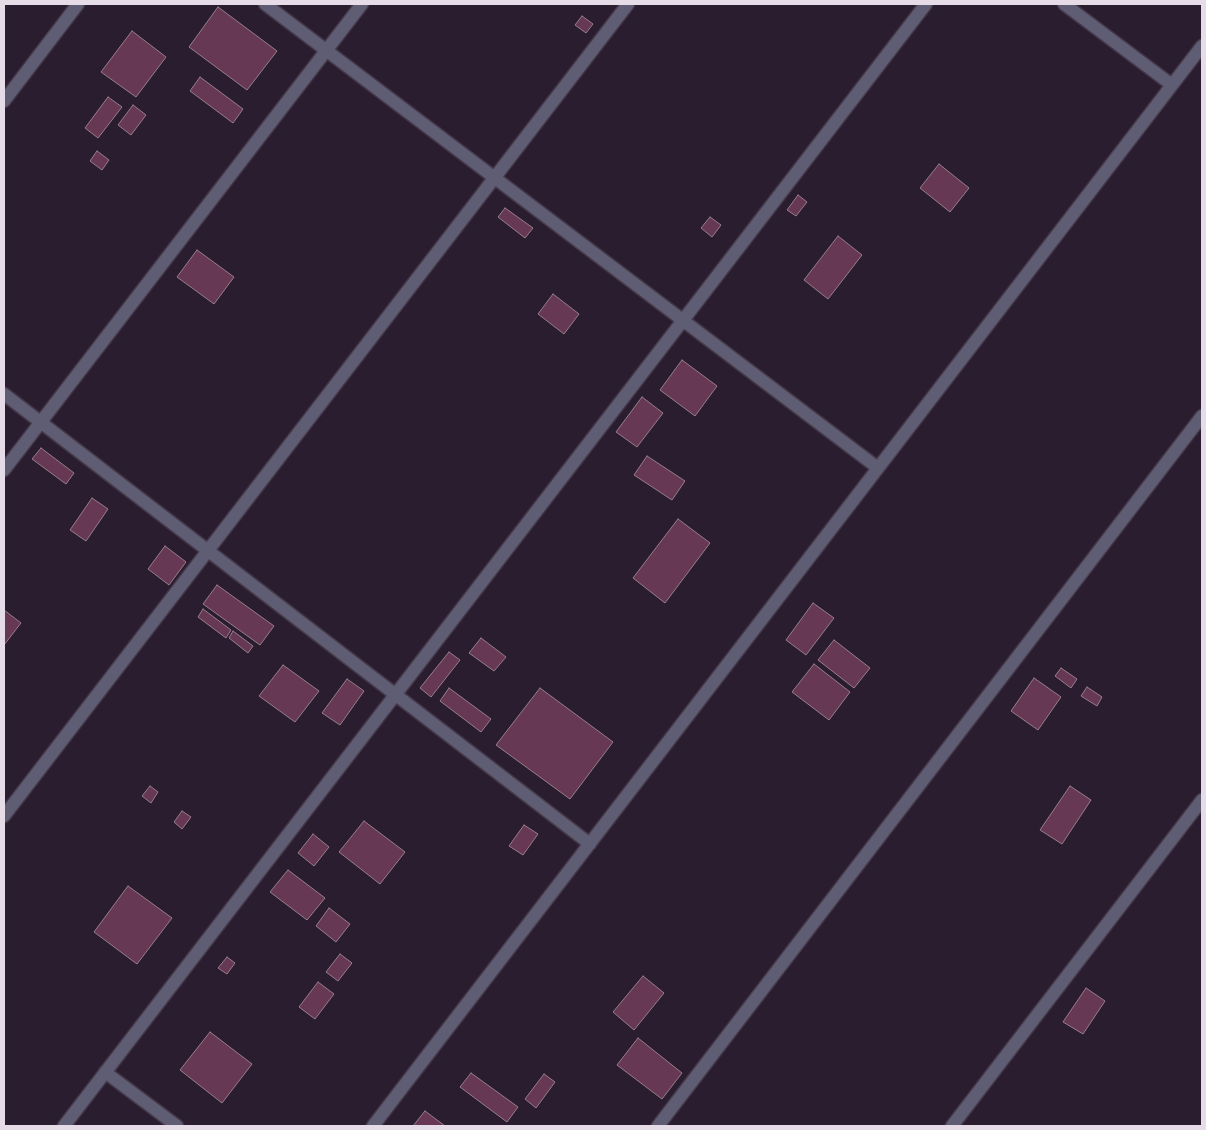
<!DOCTYPE html>
<style>
body{margin:0}
#map{position:relative;width:1206px;height:1130px;overflow:hidden;background:#2a1d2f;font-family:"Space Grotesk",sans-serif}
canvas{display:block}
.frame{position:absolute;inset:0;border:5px solid #e5dce8;pointer-events:none}
</style>
<div id="map">
<canvas width="1206" height="1130"></canvas>
<div class="frame"></div>
</div>
<script>
const context = document.querySelector('canvas').getContext('2d');
context.lineJoin = 'round';
function fill(path, color) { context.fillStyle = color; context.fill(path, 'evenodd'); }
const shape = rows => new Path2D(rows.map(r => 'M' + r).join(''));
function trace(path, color, width, dash) { context.strokeStyle = color; context.lineWidth = width; context.lineCap = dash ? 'butt' : 'round'; context.setLineDash(dash || []); context.stroke(path); }
const building = shape([
 [218,7,277,51,247,90,189,47,218,7],
 [582,16,593,24,586,33,575,25,582,16],
 [132,31,166,57,136,97,101,72,132,31],
 [200,77,243,109,233,123,190,91,200,77],
 [108,97,122,107,98,138,85,128,108,97],
 [133,105,146,115,131,135,118,125,133,105],
 [97,151,109,160,102,170,90,161,97,151],
 [939,164,969,188,950,212,920,188,939,164],
 [798,195,807,202,796,216,787,210,798,195],
 [505,208,533,228,525,238,498,217,505,208],
 [710,217,721,225,712,237,701,228,710,217],
 [838,236,862,255,828,299,804,280,838,236],
 [197,250,234,277,214,304,177,277,197,250],
 [553,294,579,314,564,334,538,314,553,294],
 [682,360,717,386,695,416,660,390,682,360],
 [642,397,663,413,637,447,616,432,642,397],
 [41,448,74,473,66,484,32,459,41,448],
 [647,456,685,481,672,500,634,475,647,456],
 [92,498,108,509,86,541,70,530,92,498],
 [678,519,710,543,665,603,633,578,678,519],
 [165,546,186,562,169,585,148,569,165,546],
 [217,585,274,626,260,645,203,604,217,585],
 [813,603,834,618,806,655,786,640,813,603],
 [203,609,231,630,226,638,198,617,203,609],
 [4,610,21,623,4,645,4,610],
 [233,631,253,646,248,653,229,638,233,631],
 [481,638,506,657,494,671,469,653,481,638],
 [834,640,870,668,854,688,818,660,834,640],
 [449,652,460,660,431,697,420,688,449,652],
 [814,664,850,692,829,720,792,692,814,664],
 [283,665,319,691,295,722,259,696,283,665],
 [1061,668,1077,679,1071,688,1055,676,1061,668],
 [1034,678,1061,697,1038,730,1011,711,1034,678],
 [347,679,364,691,340,725,322,713,347,679],
 [1087,687,1102,697,1097,706,1081,696,1087,687],
 [449,688,491,719,481,732,440,701,449,688],
 [540,688,613,742,570,799,496,745,540,688],
 [150,786,158,792,151,803,142,796,150,786],
 [1070,786,1091,800,1062,844,1040,830,1070,786],
 [182,811,191,817,182,829,174,822,182,811],
 [364,821,405,852,380,884,339,852,364,821],
 [524,825,538,834,523,855,509,846,524,825],
 [313,834,329,847,314,866,298,853,313,834],
 [288,870,325,898,307,920,270,892,288,870],
 [128,886,172,918,137,964,94,932,128,886],
 [329,908,350,924,336,942,316,926,329,908],
 [340,954,352,963,338,981,326,972,340,954],
 [227,957,235,963,227,974,218,968,227,957],
 [643,976,664,993,634,1030,613,1012,643,976],
 [318,982,334,994,315,1019,299,1007,318,982],
 [1086,988,1105,1001,1083,1034,1063,1022,1086,988],
 [210,1032,252,1064,222,1103,180,1070,210,1032],
 [638,1038,682,1073,662,1099,617,1065,638,1038],
 [471,1073,518,1107,507,1122,460,1087,471,1073],
 [544,1074,555,1082,536,1108,525,1099,544,1074],
 [425,1111,445,1126,413,1126,425,1111]
]);
fill(building, '#663853');
trace(building, '#987e8c', 1);
const minor = shape([
 [265,4,878,468],
 [1064,4,1172,85],
 [4,101,78,4],
 [4,394,590,844],
 [4,470,362,4],
 [4,816,628,4],
 [105,1072,177,1126],
 [64,1126,926,4],
 [373,1126,1202,46],
 [658,1126,1202,416],
 [952,1126,1202,800]
]);
trace(minor, '#443849', 15);
trace(minor, '#5e5d73', 12);
</script>
